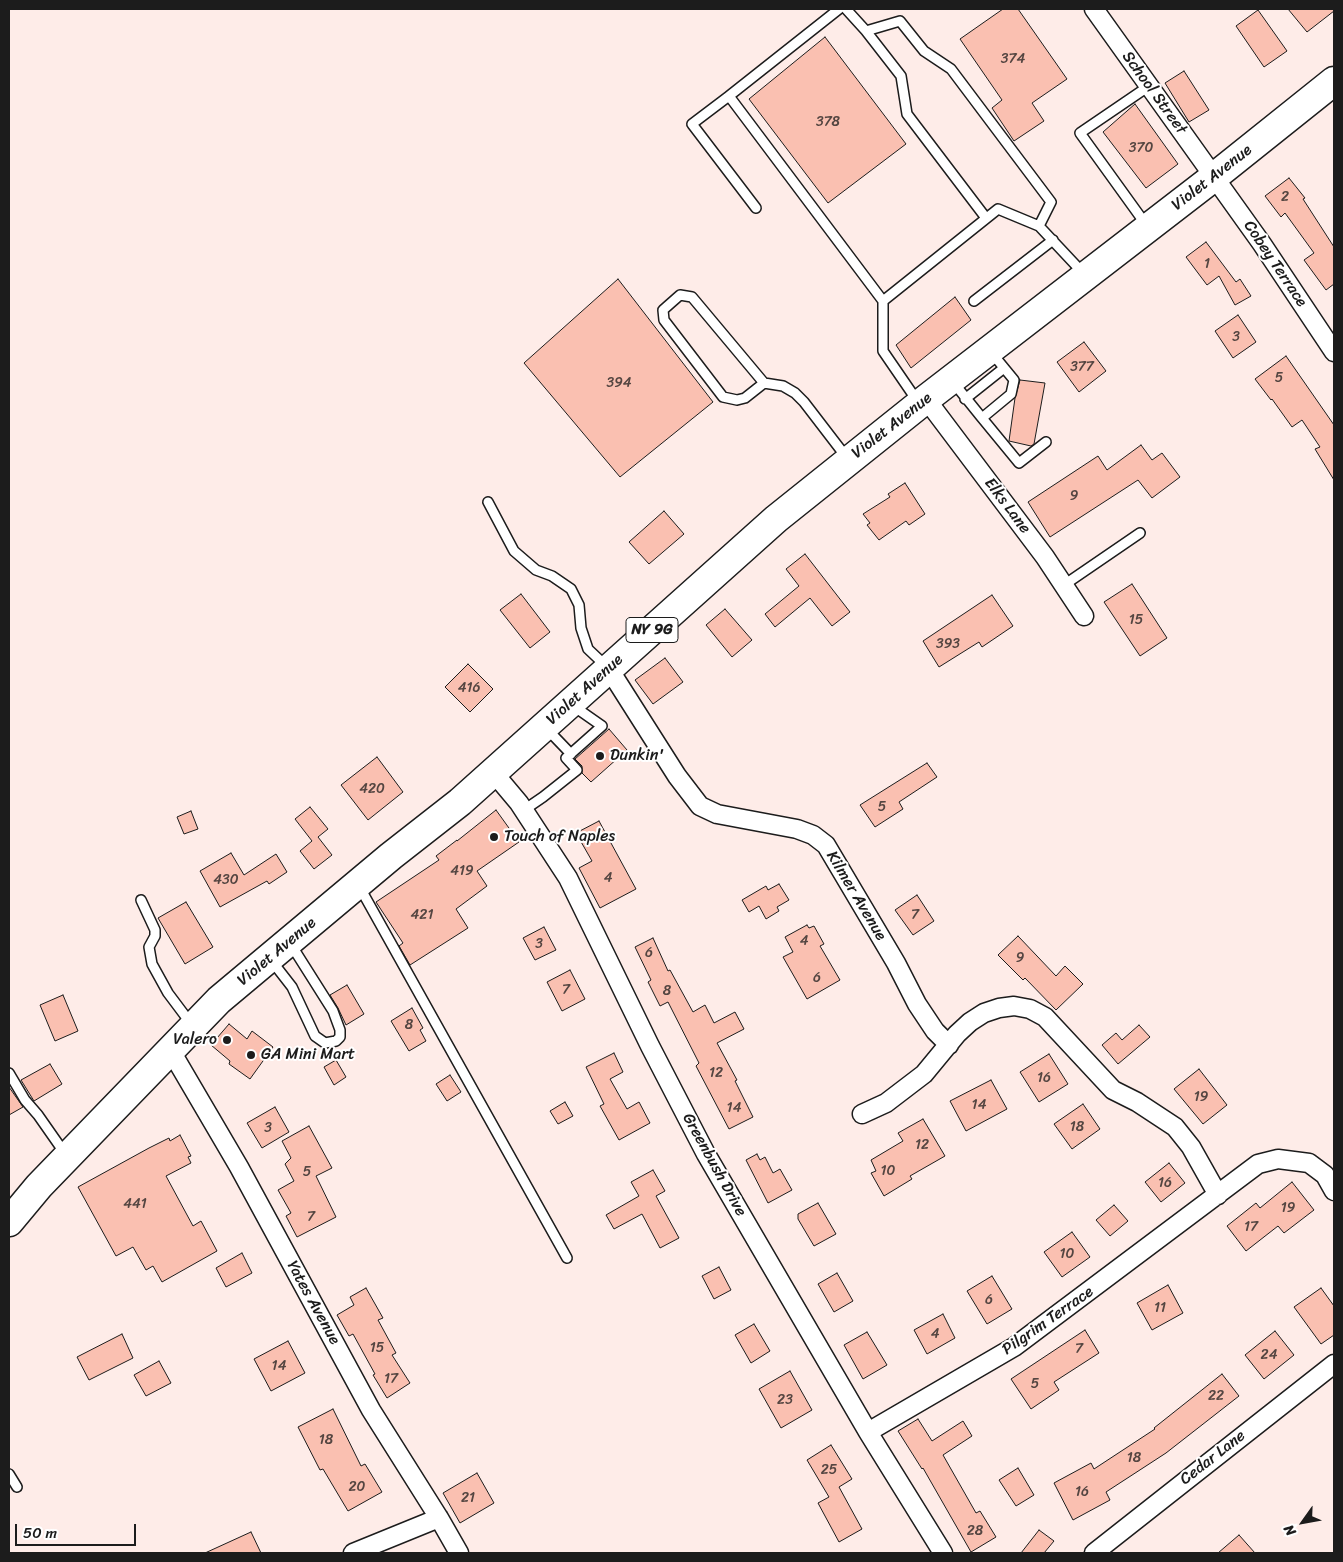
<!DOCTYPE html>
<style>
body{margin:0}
#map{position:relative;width:1343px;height:1562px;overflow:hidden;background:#feece8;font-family:Sriracha,sans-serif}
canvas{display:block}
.frame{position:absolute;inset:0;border:10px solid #1c1c1c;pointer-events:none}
.north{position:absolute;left:1278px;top:1497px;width:50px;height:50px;-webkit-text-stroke:4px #fff;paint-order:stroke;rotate:238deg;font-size:14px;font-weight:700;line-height:20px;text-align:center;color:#1c1c1c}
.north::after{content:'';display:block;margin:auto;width:18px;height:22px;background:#1c1c1c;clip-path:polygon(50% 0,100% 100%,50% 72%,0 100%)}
.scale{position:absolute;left:15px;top:1524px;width:121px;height:22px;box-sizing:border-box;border:2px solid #1c1c1c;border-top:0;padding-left:6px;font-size:15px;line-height:18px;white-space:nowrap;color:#1c1c1c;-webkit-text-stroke:4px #fff;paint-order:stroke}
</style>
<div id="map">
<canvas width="1343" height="1562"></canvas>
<div class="frame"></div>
<div class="north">N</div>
<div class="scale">50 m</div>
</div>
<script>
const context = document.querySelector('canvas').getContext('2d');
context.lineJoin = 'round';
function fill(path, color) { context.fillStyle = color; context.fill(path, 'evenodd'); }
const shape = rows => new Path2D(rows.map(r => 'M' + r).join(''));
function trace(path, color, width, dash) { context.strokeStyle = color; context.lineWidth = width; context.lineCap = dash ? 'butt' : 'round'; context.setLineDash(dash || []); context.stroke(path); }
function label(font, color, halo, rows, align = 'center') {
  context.font = font + ' Sriracha,sans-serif'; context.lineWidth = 4; context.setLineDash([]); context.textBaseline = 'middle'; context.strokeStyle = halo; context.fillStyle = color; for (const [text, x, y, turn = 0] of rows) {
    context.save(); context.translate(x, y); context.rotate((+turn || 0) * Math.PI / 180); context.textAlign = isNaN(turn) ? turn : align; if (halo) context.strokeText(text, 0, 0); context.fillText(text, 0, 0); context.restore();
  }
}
const building = shape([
 [1003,9,1018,9,1067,79,1032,103,1044,121,1014,141,992,108,1002,100,960,39,1003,9],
 [1288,9,1334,9,1334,11,1307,32,1288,9],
 [1258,10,1287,51,1264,67,1236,26,1258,10],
 [825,37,906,144,828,203,749,99,825,37],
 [1184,71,1209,110,1189,122,1165,83,1184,71],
 [1135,104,1178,164,1146,188,1103,132,1135,104],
 [1289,178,1305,198,1303,199,1334,247,1334,284,1326,290,1304,260,1314,253,1285,213,1281,217,1265,196,1289,178],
 [1206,242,1236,282,1240,279,1251,296,1235,305,1219,276,1207,285,1186,257,1206,242],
 [618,279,713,402,620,477,524,363,618,279],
 [955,297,971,320,911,368,896,345,955,297],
 [1238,315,1256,342,1233,358,1215,331,1238,315],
 [1084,342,1106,371,1079,392,1057,362,1084,342],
 [1286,356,1334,425,1334,480,1315,449,1320,447,1302,420,1292,427,1272,399,1271,400,1255,379,1286,356],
 [1020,380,1045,383,1034,444,1031,446,1009,441,1015,398,1020,380],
 [1141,445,1152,460,1162,453,1180,477,1152,498,1138,480,1050,537,1028,502,1098,456,1107,470,1141,445],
 [905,483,925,514,909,525,906,521,879,540,867,525,870,523,863,514,890,497,888,494,905,483],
 [664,511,684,534,649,564,629,542,664,511],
 [805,554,850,612,832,626,810,598,775,627,765,614,799,586,786,569,805,554],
 [1132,584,1167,638,1140,656,1104,602,1132,584],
 [521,594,550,632,530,648,500,610,521,594],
 [992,595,1013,626,982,647,979,642,939,667,923,641,992,595],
 [725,609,752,640,732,657,706,625,725,609],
 [665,658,683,682,653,704,635,680,665,658],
 [468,664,493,689,470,712,445,687,468,664],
 [609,729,627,750,591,782,582,773,582,766,575,759,609,729],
 [377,757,403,792,368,820,341,785,377,757],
 [927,763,937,777,899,802,903,809,875,827,860,805,927,763],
 [310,807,328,829,318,837,332,855,314,869,300,851,312,841,295,819,310,807],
 [496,810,519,842,477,871,487,886,456,909,468,928,410,965,399,946,403,943,376,902,439,860,436,856,457,840,457,841,496,810],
 [191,811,198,829,184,834,177,817,191,811],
 [599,821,636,889,600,908,579,868,592,861,576,833,599,821],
 [231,853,244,875,276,854,287,872,269,884,267,881,220,907,200,871,231,853],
 [779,884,789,900,777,907,779,911,766,919,759,906,749,912,742,900,766,886,768,890,779,884],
 [917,895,934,921,913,935,895,910,917,895],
 [186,902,213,947,185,964,158,918,186,902],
 [807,925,809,928,814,926,824,944,820,946,840,980,807,999,783,957,793,952,785,937,807,925],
 [544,927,556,950,535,960,523,938,544,927],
 [1018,936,1056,976,1065,966,1083,984,1056,1010,1025,978,1023,980,998,955,1018,936],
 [653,938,668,971,670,970,693,1012,705,1005,714,1023,735,1012,744,1029,717,1043,737,1080,735,1081,753,1117,729,1129,696,1066,699,1063,668,1002,660,1006,648,982,651,980,635,947,653,938],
 [570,970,585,999,562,1011,547,982,570,970],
 [347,985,364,1014,346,1025,338,1008,330,995,347,985],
 [63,995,78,1031,55,1041,40,1005,63,995],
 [412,1008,423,1028,420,1030,426,1041,409,1051,391,1021,412,1008],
 [229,1024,247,1039,252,1031,273,1047,250,1079,229,1064,230,1061,211,1045,229,1024],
 [1139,1025,1150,1037,1118,1064,1102,1045,1116,1033,1122,1040,1139,1025],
 [614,1053,623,1072,610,1079,627,1109,639,1102,650,1123,619,1140,600,1106,604,1104,586,1067,614,1053],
 [1049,1054,1068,1084,1039,1102,1020,1072,1049,1054],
 [336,1060,346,1077,334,1085,324,1067,336,1060],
 [50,1064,62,1084,34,1101,21,1080,50,1064],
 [1199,1069,1227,1105,1203,1124,1174,1089,1199,1069],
 [450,1075,461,1092,447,1101,436,1084,450,1075],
 [991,1080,1007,1109,966,1131,950,1101,991,1080],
 [9,1087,23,1107,9,1115,9,1087],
 [565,1102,573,1116,558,1124,550,1111,565,1102],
 [1083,1104,1100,1129,1072,1149,1054,1124,1083,1104],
 [275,1107,289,1132,262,1148,247,1123,275,1107],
 [923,1119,945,1156,910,1176,912,1179,884,1196,871,1173,876,1171,871,1160,903,1141,898,1133,923,1119],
 [309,1126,332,1168,316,1176,336,1217,297,1237,286,1216,291,1213,278,1190,294,1181,285,1164,291,1158,282,1141,309,1126],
 [180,1135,191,1156,188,1157,191,1163,166,1176,193,1226,201,1221,217,1251,162,1282,153,1266,146,1270,133,1247,116,1256,78,1187,149,1148,169,1138,170,1141,180,1135],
 [757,1154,760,1160,765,1157,773,1173,780,1169,792,1190,768,1203,746,1160,757,1154],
 [1169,1163,1185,1183,1161,1202,1145,1182,1169,1163],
 [653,1170,665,1191,656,1196,679,1238,660,1248,642,1214,614,1229,606,1215,639,1196,631,1182,653,1170],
 [1292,1182,1314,1210,1284,1233,1278,1226,1246,1251,1227,1226,1256,1203,1260,1208,1292,1182],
 [818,1203,836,1234,814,1246,798,1219,798,1214,818,1203],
 [1114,1205,1128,1221,1110,1236,1096,1220,1114,1205],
 [1072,1232,1090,1257,1062,1277,1044,1252,1072,1232],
 [242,1253,252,1273,226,1287,216,1268,242,1253],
 [719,1267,731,1290,714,1299,702,1276,719,1267],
 [837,1273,853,1301,834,1312,818,1284,837,1273],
 [992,1276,1012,1309,987,1324,967,1291,992,1276],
 [1168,1285,1183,1313,1152,1330,1137,1303,1168,1285],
 [366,1288,383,1318,378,1320,396,1353,392,1355,410,1383,387,1398,373,1375,375,1374,353,1334,349,1336,337,1315,354,1305,350,1297,366,1288],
 [1321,1288,1334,1306,1334,1335,1321,1344,1294,1307,1321,1288],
 [943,1314,955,1338,927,1354,914,1330,943,1314],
 [754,1324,770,1351,751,1363,735,1335,754,1324],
 [1085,1330,1099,1353,1054,1382,1059,1390,1031,1409,1011,1379,1085,1330],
 [1275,1331,1294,1355,1264,1379,1245,1355,1275,1331],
 [867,1332,887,1365,863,1379,844,1345,867,1332],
 [122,1334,133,1358,89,1380,77,1357,122,1334],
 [288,1341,305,1373,271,1391,254,1359,288,1341],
 [159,1361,171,1383,146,1396,134,1375,159,1361],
 [790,1371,812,1410,781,1428,759,1389,790,1371],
 [1222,1374,1239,1396,1166,1453,1106,1492,1110,1500,1073,1520,1054,1483,1091,1463,1094,1469,1155,1429,1154,1428,1222,1374],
 [333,1409,361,1466,365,1464,382,1492,348,1511,323,1469,320,1470,298,1427,333,1409],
 [918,1419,932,1441,963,1421,972,1436,943,1455,976,1513,980,1511,996,1537,971,1552,923,1468,922,1469,898,1431,918,1419],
 [831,1445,852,1479,839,1487,862,1529,839,1542,818,1503,829,1497,807,1460,831,1445],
 [1018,1468,1034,1495,1016,1506,999,1480,1018,1468],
 [477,1473,494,1503,460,1523,443,1493,477,1473],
 [1039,1530,1054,1541,1044,1553,1021,1553,1039,1530],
 [251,1532,261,1553,205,1553,251,1532],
 [1239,1535,1255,1553,1218,1553,1239,1535]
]);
fill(building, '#fac0b1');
trace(building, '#1c1c1c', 1);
const service = shape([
 [839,9,729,96,883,301],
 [846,9,866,31,900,21,924,51,951,69,1051,202,1039,226],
 [866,31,901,76,907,114,986,218],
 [729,96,692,124,756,208],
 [1147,226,1080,133,1149,86],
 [974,301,1053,240],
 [953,382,982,418,1011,394,1014,380,991,352],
 [764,383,692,297,680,295,663,310,664,320,723,397,737,400,745,398,764,383,783,386,795,393,804,402,847,458],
 [965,399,1004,368],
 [918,402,883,351,883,301,998,209,1039,226,1084,274],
 [982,418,1019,463,1046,442],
 [488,502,514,551,536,570,552,576,571,589,579,605,581,628,588,649,607,667],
 [1064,585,1140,533],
 [547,729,571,754],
 [524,810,543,797,577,770,566,758,602,726,572,705],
 [359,886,567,1258],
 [141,900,155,930,155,936,149,947,152,964,168,993,192,1025],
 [271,960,292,987,315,1036,325,1043,336,1041,340,1037,340,1030,333,1011,290,943],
 [9,1073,25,1100,38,1115,66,1155],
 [9,1474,17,1487]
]);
const minor = shape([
 [1094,9,1262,244,1334,352],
 [926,399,1045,557,1084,616],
 [609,669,677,776,700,806,717,814,797,829,813,835,826,845,896,963,917,1004,935,1031,949,1045],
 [493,772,519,803,568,878,650,1046,706,1154,868,1432,943,1553],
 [171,1051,239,1167,371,1410,439,1518,459,1553],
 [862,1114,886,1103,924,1074,957,1034,970,1022,984,1013,999,1008,1014,1006,1030,1009,1045,1017,1113,1090,1137,1102,1175,1127,1191,1147,1218,1195],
 [868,1432,1014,1347,1258,1164,1278,1159,1309,1163,1325,1175,1334,1191],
 [353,1553,439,1518],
 [1094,1553,1334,1364]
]);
const primary = shape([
 [9,1222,39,1186,219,1000,391,856,460,802,776,519,926,399,1214,177,1334,81]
]);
trace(service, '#1c1c1c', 12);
trace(minor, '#1c1c1c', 21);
trace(primary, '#1c1c1c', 31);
trace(service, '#fff', 9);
trace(minor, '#fff', 18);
trace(primary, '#fff', 28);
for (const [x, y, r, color] of [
 [600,756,5,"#1c1c1c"],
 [494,837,5,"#1c1c1c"],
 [227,1040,5,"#1c1c1c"],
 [251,1055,5,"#1c1c1c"]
]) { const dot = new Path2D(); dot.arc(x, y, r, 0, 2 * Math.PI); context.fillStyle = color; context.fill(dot); trace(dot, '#fff', 2); }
label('14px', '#544541', null, [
 ["374",1013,59],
 ["378",828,122],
 ["370",1141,148],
 ["2",1285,197],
 ["1",1207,264],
 ["3",1236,337],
 ["377",1082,367],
 ["5",1279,378],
 ["394",619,383],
 ["9",1074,496],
 ["15",1136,620],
 ["393",948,644],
 ["416",469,688],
 ["420",372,789],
 ["5",882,807],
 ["419",462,871],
 ["4",608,878],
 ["430",226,880],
 ["421",422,915],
 ["7",915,915],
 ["4",804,941],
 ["3",539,944],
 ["6",649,953],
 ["9",1020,958],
 ["6",817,978],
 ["7",566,990],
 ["8",667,991],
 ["8",409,1025],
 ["12",716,1073],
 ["16",1044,1078],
 ["19",1201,1097],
 ["14",979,1105],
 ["14",734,1108],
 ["18",1077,1127],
 ["3",268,1128],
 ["12",922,1145],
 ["10",888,1171],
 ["5",307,1172],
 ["16",1165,1183],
 ["441",135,1204],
 ["19",1288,1208],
 ["7",311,1217],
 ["17",1251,1227],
 ["10",1067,1254],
 ["6",989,1300],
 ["11",1160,1308],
 ["4",935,1334],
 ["15",377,1348],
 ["7",1079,1349],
 ["24",1269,1355],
 ["14",279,1366],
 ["17",391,1379],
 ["5",1035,1384],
 ["22",1216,1396],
 ["23",785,1400],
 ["18",326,1440],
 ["18",1134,1458],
 ["25",829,1470],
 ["20",357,1487],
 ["16",1082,1492],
 ["21",468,1498],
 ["28",975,1531]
]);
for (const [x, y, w] of [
 [652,630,52]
]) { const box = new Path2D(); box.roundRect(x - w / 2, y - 12.5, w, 25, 4); context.fillStyle = '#fff'; context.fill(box); trace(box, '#1c1c1c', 1); }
label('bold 15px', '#1c1c1c', null, [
 ["NY 9G",652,630]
]);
label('16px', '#1c1c1c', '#fff', [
 ["School Street",1154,93,54],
 ["Violet Avenue",1212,178,-38],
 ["Cobey Terrace",1275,264,56],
 ["Violet Avenue",892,426,-38],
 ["Elks Lane",1007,506,53],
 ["Violet Avenue",585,690,-42],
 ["Kilmer Avenue",856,896,59],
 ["Violet Avenue",277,952,-40],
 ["Greenbush Drive",714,1165,61],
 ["Yates Avenue",313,1303,61],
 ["Pilgrim Terrace",1048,1321,-35],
 ["Cedar Lane",1213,1458,-38]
]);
label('16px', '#1c1c1c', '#fff', [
 ["Dunkin'",610,756],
 ["Touch of Naples",504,837],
 ["Valero",217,1040,"right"],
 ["GA Mini Mart",261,1055]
], 'left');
</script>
